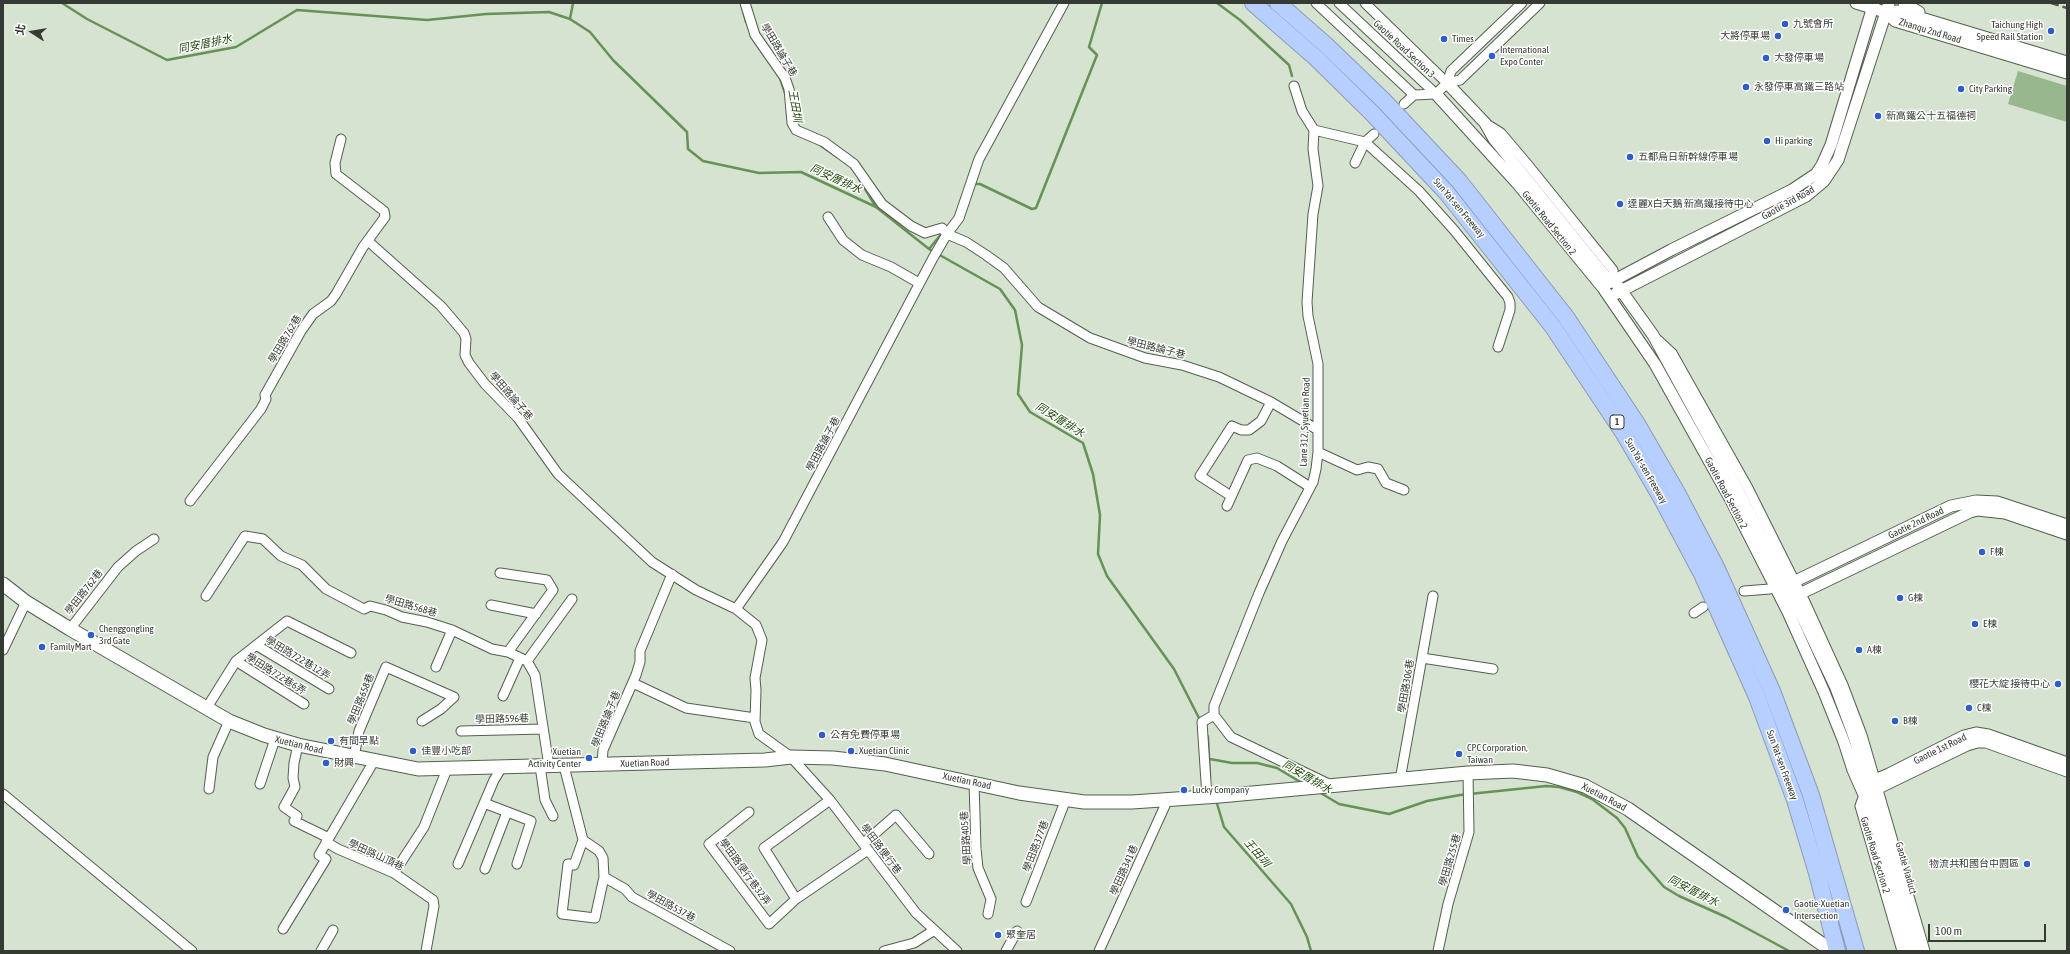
<!DOCTYPE html>
<meta charset="utf-8">
<style>
body{margin:0}
#map{position:relative;width:2070px;height:954px;overflow:hidden;background:#d5e3d0;font-family:"Asap Condensed","Noto Sans TC",sans-serif}
canvas{display:block}
.frame{position:absolute;inset:0;border:4px solid #353b33;pointer-events:none}
.north{position:absolute;left:12px;top:12px;width:40px;height:40px;-webkit-text-stroke:3px #fff;paint-order:stroke;rotate:282deg;font-size:11px;font-weight:700;line-height:16px;text-align:center;color:#353b33}
.north::after{content:'';display:block;margin:auto;width:14px;height:18px;background:#353b33;clip-path:polygon(50% 0,100% 100%,50% 72%,0 100%)}
.scale{position:absolute;left:1928px;top:924px;width:118px;height:18px;box-sizing:border-box;border:2px solid #353b33;border-top:0;padding-left:5px;font-size:12px;line-height:14px;white-space:nowrap;color:#353b33;-webkit-text-stroke:3px #fff;paint-order:stroke}
</style>
<div id="map">
<canvas width="2070" height="954"></canvas>
<div class="frame"></div>
<div class="north">北</div>
<div class="scale">100 m</div>
</div>
<script>
const context = document.querySelector('canvas').getContext('2d');
context.lineJoin = 'round';
function fill(path, color) { context.fillStyle = color; context.fill(path, 'evenodd'); }
const shape = rows => new Path2D(rows.map(r => 'M' + r).join(''));
function trace(path, color, width, dash) { context.strokeStyle = color; context.lineWidth = width; context.lineCap = dash ? 'butt' : 'round'; context.setLineDash(dash || []); context.stroke(path); }
function label(font, color, halo, rows, align = 'center') {
  context.font = font + ' "Asap Condensed","Noto Sans TC",sans-serif'; context.lineWidth = 3; context.setLineDash([]); context.textBaseline = 'middle'; context.strokeStyle = halo; context.fillStyle = color; for (const [text, x, y, turn = 0] of rows) {
    context.save(); context.translate(x, y); context.rotate((+turn || 0) * Math.PI / 180); context.textAlign = isNaN(turn) ? turn : align; if (halo) context.strokeText(text, 0, 0); context.fillText(text, 0, 0); context.restore();
  }
}
fill(shape([
 [2018,71,2067,86,2067,122,2008,104]
]), '#99b78e');
trace(shape([
 [62,3,87,19,167,60,236,47,297,10,427,20,486,14,549,12,570,19,590,32,613,60,687,132,688,149,703,161,759,173,801,172,876,207,929,249,1000,289,1015,310,1022,345,1018,394,1030,412,1083,443,1093,474,1100,515,1098,554,1107,576,1174,669,1201,722],
 [741,3,746,22],
 [1217,3,1240,20,1289,65,1292,76],
 [570,19,573,3],
 [751,36,780,78,785,93],
 [817,143,837,157],
 [859,179,876,207],
 [973,184,980,184,1032,209,1036,208,1097,55,1089,47,1102,3],
 [929,249,943,232],
 [1206,733,1208,737,1210,778],
 [1210,759,1232,763,1257,763,1277,768,1302,783],
 [1319,792,1339,804,1389,814,1427,801,1460,795,1546,786,1559,787,1577,792,1592,799,1617,818,1625,828,1638,857,1664,887,1679,896,1726,917,1789,951],
 [1216,800,1224,827,1291,904,1307,937,1311,951]
]), '#679156', 2.5);
const minor = shape([
 [745,3,755,35,785,78,789,89,792,123,796,130,824,142,854,164,882,204,911,226,925,233,942,228,947,234,966,242,986,255,1004,268,1038,307,1090,338,1145,358,1182,365,1219,377,1271,402],
 [1316,3,1414,95],
 [1339,3,1436,94],
 [1365,3,1447,83],
 [1447,83,1451,71,1522,3],
 [1294,86,1302,111,1314,130],
 [1436,94,1447,83,1460,80,1540,3],
 [1404,104,1414,95,1436,94],
 [1485,123,1501,133,1528,165,1613,270,1613,279],
 [1355,163,1365,142,1419,191,1454,230,1508,297,1510,303,1510,310,1498,347],
 [828,217,843,240,862,255,891,267,919,283],
 [368,241,441,306,464,333,466,339,465,355,469,363,485,384,518,418,558,474,652,562,696,590,736,609,756,625,762,640,755,678,756,690,755,722,759,734,791,757,830,800,916,913,957,951],
 [1658,340,1672,353,1748,488,1806,604,1843,685,1862,735,1925,951],
 [1318,452,1357,470,1368,467,1378,469,1386,483,1404,490],
 [1231,496,1200,476,1232,426,1241,430,1249,430,1261,421,1271,402,1318,430],
 [190,501,261,409,266,399,265,395,301,331,313,314,331,301,336,294,363,247,385,217,384,211,336,174,335,163,341,139],
 [1227,506,1248,460,1257,458,1277,466,1310,487],
 [500,573,547,580,553,590,508,652],
 [1744,591,1770,589],
 [206,596,245,536,263,539,281,556,302,565,326,589,364,609,370,606,386,610,402,617,427,622,452,630,492,649,508,652,527,661,535,675,549,766],
 [491,605,536,614],
 [736,609,783,542,933,258,947,234,959,218,979,159,1064,3],
 [1694,613,1703,607],
 [70,629,118,567,136,551,154,539],
 [256,645,329,689],
 [3,650,26,602],
 [1422,658,1493,669],
 [236,661,304,704],
 [527,661,572,599],
 [436,667,452,630],
 [633,683,686,708,755,718],
 [503,696,520,658],
 [206,709,236,661,287,621,351,653],
 [461,731,543,729],
 [298,745,294,763,293,778,295,787,284,807,297,816,294,821,329,838],
 [354,757,359,731,386,667,454,697,441,709,422,721],
 [602,765,603,750,636,675,640,662,640,651,672,574],
 [540,766,545,800,553,816],
 [564,766,583,840,574,865,568,864,562,914,595,918,604,877],
 [1400,780,1433,596],
 [974,782,976,849,978,868,991,899,988,914],
 [260,784,275,739],
 [1331,785,1231,737,1214,715,1214,706,1259,593,1282,541,1313,482,1316,469,1318,452,1318,364,1308,316,1307,302,1313,214,1318,186,1313,149,1314,130,1365,142,1374,134],
 [209,789,213,757,229,721],
 [1870,792,1918,951],
 [3,794,192,951],
 [1864,795,1880,842,1910,951],
 [1864,795,1860,806,1902,951],
 [1207,797,1202,722,1214,715],
 [484,803,531,821,517,864],
 [749,812,709,844,769,924,796,899,868,850],
 [583,840,599,851,603,858,604,877,625,889,632,897,730,951],
 [326,842,338,849,394,873,433,900,434,906,426,951],
 [864,843,896,815,929,854],
 [458,864,494,780,502,767],
 [485,869,507,812],
 [394,873,424,827,447,769],
 [796,899,764,848,830,800],
 [1026,902,1066,799],
 [283,929,326,859,319,855,374,761],
 [321,951,333,930],
 [884,951,914,943,933,931],
 [1006,951,1017,931],
 [1099,951,1168,799],
 [1438,951,1448,904,1469,832,1468,773]
]);
const tertiary = shape([
 [1856,3,1885,12,1898,11,2067,62],
 [1904,3,1919,12],
 [1885,12,1895,21,2067,73],
 [1447,83,1485,123,1494,139,1605,276,1613,279,1653,335,1740,494,1800,612,1836,688,1855,739,1870,792],
 [1436,94,1517,183,1603,288,1655,364,1731,500,1788,612,1824,692,1844,742,1853,770,1864,795,1967,745,1977,742,1986,742,2067,771],
 [1609,283,1671,250,1792,190,1816,174,1822,165,1831,145,1874,3],
 [1615,294,1806,196,1824,181,1838,160,1889,3],
 [1781,588,1951,506,1976,501,1997,502,2067,525],
 [1787,600,1970,512,1977,510,2005,513,2067,534],
 [1861,786,1889,774,1964,736,1976,733,1988,735,2067,763]
]);
const secondary = shape([
 [3,584,26,602,70,629,229,721,264,735,298,745,418,769,765,760,791,757,833,758,885,764,1019,793,1084,802,1132,802,1220,796,1468,773,1513,771,1547,775,1585,786,1628,809,1832,951]
]);
const motorway = shape([
 [1253,3,1316,58,1372,113,1446,192,1553,327,1623,432,1662,499,1702,574,1757,697,1795,800,1817,873,1837,951],
 [1278,3,1327,46,1384,101,1459,181,1566,317,1637,424,1676,491,1716,567,1772,691,1811,795,1856,951]
]);
trace(minor, '#545f4f', 11);
trace(tertiary, '#545f4f', 13);
trace(secondary, '#545f4f', 15);
trace(motorway, '#8a9bb8', 18);
trace(minor, '#fff', 9);
trace(tertiary, '#fff', 11);
trace(secondary, '#fff', 13);
trace(motorway, '#b7cfff', 16);
trace(shape([
 [2051,3,2067,8]
]), '#51594f', 2.5, [8, 4]);
for (const [x, y, r, color] of [
 [1785,24,4,"#305dcd"],
 [2051,31,4,"#305dcd"],
 [1778,36,4,"#305dcd"],
 [1444,39,4,"#305dcd"],
 [1492,56,4,"#305dcd"],
 [1766,58,4,"#305dcd"],
 [1746,87,4,"#305dcd"],
 [1961,89,4,"#305dcd"],
 [1878,116,4,"#305dcd"],
 [1767,141,4,"#305dcd"],
 [1630,157,4,"#305dcd"],
 [1620,204,4,"#305dcd"],
 [1982,552,4,"#305dcd"],
 [1900,598,4,"#305dcd"],
 [1975,624,4,"#305dcd"],
 [91,635,4,"#305dcd"],
 [42,647,4,"#305dcd"],
 [1859,650,4,"#305dcd"],
 [2058,684,4,"#305dcd"],
 [1969,708,4,"#305dcd"],
 [1895,721,4,"#305dcd"],
 [822,735,4,"#305dcd"],
 [331,741,4,"#305dcd"],
 [413,751,4,"#305dcd"],
 [851,751,4,"#305dcd"],
 [1459,754,4,"#305dcd"],
 [589,758,4,"#305dcd"],
 [326,763,4,"#305dcd"],
 [1184,790,4,"#305dcd"],
 [2027,864,4,"#305dcd"],
 [1786,910,4,"#305dcd"],
 [998,935,4,"#305dcd"]
]) { const dot = new Path2D(); dot.arc(x, y, r, 0, 2 * Math.PI); context.fillStyle = color; context.fill(dot); trace(dot, '#fff', 1.5); }
for (const [x, y, w] of [
 [1617,422,14]
]) { const box = new Path2D(); box.roundRect(x - w / 2, y - 7, w, 14, 3); context.fillStyle = '#fff'; context.fill(box); trace(box, '#353b33', 1); }
label('bold 9px', '#353b33', null, [
 ["1",1617,422]
]);
label('10px', '#353b33', '#fff', [
 ["九號會所",1793,24],
 ["Taichung High",2043,25,"right"],
 ["Speed Rail Station",2043,37,"right"],
 ["大將停車場",1770,36,"right"],
 ["Times",1452,39],
 ["International",1500,50],
 ["Expo Conter",1500,62],
 ["大發停車場",1774,58],
 ["永發停車高鐵三路站",1754,87],
 ["City Parking",1969,89],
 ["新高鐵公十五福德祠",1886,116],
 ["Hi parking",1775,141],
 ["五都烏日新幹線停車場",1638,157],
 ["達麗X白天鵝 新高鐵接待中心",1628,204],
 ["F棟",1990,552],
 ["G棟",1908,598],
 ["E棟",1983,624],
 ["Chenggongling",99,629],
 ["3rd Gate",99,641],
 ["FamilyMart",50,647],
 ["A棟",1867,650],
 ["櫻花大綻 接待中心",2050,684,"right"],
 ["C棟",1977,708],
 ["B棟",1903,721],
 ["公有免費停車場",830,735],
 ["有間早點",339,741],
 ["CPC Corporation,",1467,748],
 ["Taiwan",1467,760],
 ["佳豐小吃部",421,751],
 ["Xuetian Clinic",859,751],
 ["Xuetian",581,752,"right"],
 ["Activity Center",581,764,"right"],
 ["財興",334,763],
 ["Lucky Company",1192,790],
 ["物流共和國台中園區",2019,864,"right"],
 ["Gaotie-Xuetian",1794,904],
 ["Intersection",1794,916],
 ["聚奎居",1006,935]
], 'left');
label('10px', '#353b33', '#fff', [
 ["Zhanqu 2nd Road",1930,31,17],
 ["Gaotie Road Section 3",1404,49,43],
 ["學田路論子巷",779,50,59],
 ["Gaotie 3rd Road",1788,203,-29],
 ["Sun Yat-sen Freeway",1459,208,50],
 ["Gaotie Road Section 2",1549,223,51],
 ["學田路762巷",285,339,-59],
 ["學田路論子巷",1156,348,14],
 ["學田路論子巷",511,396,49],
 ["Lane 312, Syuetian Road",1305,422,-88],
 ["學田路論子巷",823,444,-62],
 ["Sun Yat-sen Freeway",1646,471,60],
 ["Gaotie Road Section 2",1726,493,62],
 ["Gaotie 2nd Road",1916,523,-26],
 ["學田路762巷",84,592,-52],
 ["學田路568巷",411,606,16],
 ["學田路722巷12弄",298,658,31],
 ["學田路722巷6弄",276,674,32],
 ["學田路306巷",1406,686,-80],
 ["學田路658巷",361,699,-68],
 ["學田路596巷",502,719,-1],
 ["學田路論子巷",606,719,-68],
 ["Xuetian Road",299,745,14],
 ["Gaotie 1st Road",1940,749,-26],
 ["Xuetian Road",645,763,-2],
 ["Sun Yat-sen Freeway",1782,765,70],
 ["Xuetian Road",967,781,12],
 ["Xuetian Road",1604,797,28],
 ["學田路405巷",966,838,-94],
 ["學田路377巷",1036,846,-69],
 ["學田路便行巷",881,849,53],
 ["學田路山頂巷",376,855,25],
 ["Gaotie Road Section 2",1875,855,73],
 ["學田路255巷",1450,860,-74],
 ["Gaotie Viaduct",1906,868,74],
 ["學田路341巷",1124,870,-66],
 ["學田路便行巷32弄",745,872,54],
 ["學田路537巷",671,906,29]
]);
label('italic 11px', '#1f4707', '#fff', [
 ["同安厝排水",205,44,-12],
 ["王田圳",795,106,80],
 ["同安厝排水",836,179,25],
 ["同安厝排水",1060,420,32],
 ["同安厝排水",1307,777,30],
 ["王田圳",1257,853,49],
 ["同安厝排水",1693,891,27]
]);
</script>
